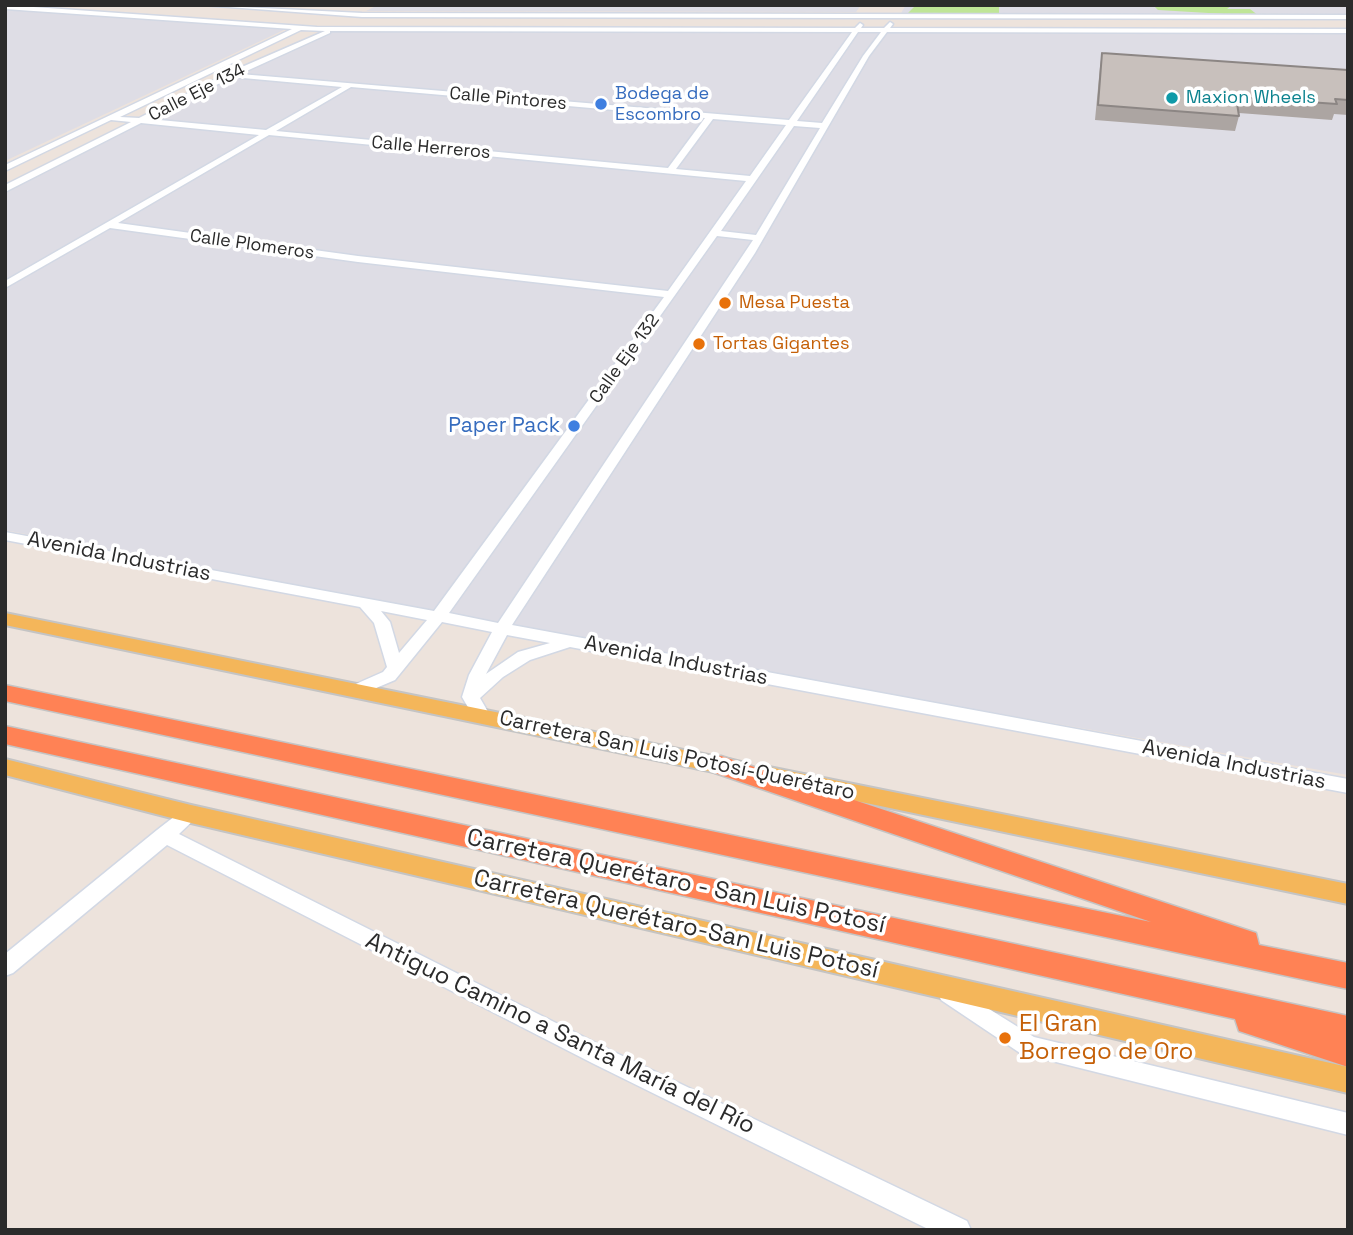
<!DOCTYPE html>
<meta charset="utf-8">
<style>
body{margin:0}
#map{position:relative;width:1353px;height:1235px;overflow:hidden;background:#ede3dc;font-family:"Space Grotesk",sans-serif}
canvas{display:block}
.frame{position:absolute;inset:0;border:7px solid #2b2b2b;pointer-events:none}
</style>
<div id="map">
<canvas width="1353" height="1235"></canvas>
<div class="frame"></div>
</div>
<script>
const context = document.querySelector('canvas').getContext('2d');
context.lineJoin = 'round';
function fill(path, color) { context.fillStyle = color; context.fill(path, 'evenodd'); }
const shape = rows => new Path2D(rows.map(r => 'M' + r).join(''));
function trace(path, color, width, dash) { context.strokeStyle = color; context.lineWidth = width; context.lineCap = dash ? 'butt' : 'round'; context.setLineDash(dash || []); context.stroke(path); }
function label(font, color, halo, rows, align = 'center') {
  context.font = font + ' "Space Grotesk",sans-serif'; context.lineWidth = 7; context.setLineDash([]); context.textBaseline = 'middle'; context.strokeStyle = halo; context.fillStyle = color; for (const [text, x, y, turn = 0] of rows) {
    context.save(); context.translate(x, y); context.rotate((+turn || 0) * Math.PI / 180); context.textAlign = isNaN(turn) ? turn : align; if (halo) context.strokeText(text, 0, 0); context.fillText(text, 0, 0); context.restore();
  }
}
fill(shape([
 [378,5,861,5,856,12,366,11],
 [906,5,1348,5,1348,14,901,13],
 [5,9,286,29,5,161],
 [342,29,1348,31,1348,775,542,633,5,530,5,189,315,36]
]), '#dedde5');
fill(shape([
 [916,5,999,5,999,14,908,13],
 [1153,5,1232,5,1227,9,1250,9,1259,16,1158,10]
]), '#bfe597');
const minor = shape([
 [5,5,317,27,855,28,860,23,863,25,861,28,884,28,890,22,893,24,890,28,1348,29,1348,33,887,32,869,56,755,253,512,625,1348,779,1348,793,570,647,530,660,503,677,480,698,491,717,488,721,482,723,476,721,462,697,469,675,492,632,442,622,395,680,355,697,349,695,347,691,349,687,383,672,387,667,374,623,360,607,5,540,5,532,434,611,664,297,358,262,110,228,5,288,5,281,259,135,141,123,5,192,5,185,131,122,111,120,5,171,5,165,292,29,5,9,5,5],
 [301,30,325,31,228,73,139,118,120,117,301,30],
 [330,31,852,32,789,120,240,74,330,33,330,31],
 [858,32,881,32,863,56,822,123,797,121,858,32],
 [232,77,342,87,266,130,149,119,232,77],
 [351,87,705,118,668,168,276,131,351,87],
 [713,119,786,125,750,176,676,169,713,119],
 [794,126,820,128,756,235,721,231,794,126],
 [269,135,746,181,668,291,358,256,118,223,269,135],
 [717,236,753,240,498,623,449,613,717,236],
 [381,611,427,620,399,653,390,622,381,611],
 [507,635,550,643,518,652,486,674,507,635],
 [202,5,362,13,1348,15,1348,19,362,17,202,5],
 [191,807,198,809,200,814,179,834,608,1049,967,1221,971,1230,930,1230,592,1063,167,845,13,973,5,976,5,954,157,830,184,809,191,807],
 [949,984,1034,1037,1348,1113,1348,1135,1020,1053,941,1000,938,993,941,986,949,984]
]);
const major = shape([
 [5,613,733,760,741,762,744,768,741,774,733,776,5,625,5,613],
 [5,759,191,805,1348,1067,1348,1093,191,823,5,775,5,759],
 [769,767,1348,884,1348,904,761,781,758,775,761,769,769,767]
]);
const highway = shape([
 [5,685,1151,922,712,772,708,765,712,758,721,756,1256,933,1259,945,1348,963,1348,989,5,701,5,685],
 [5,726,1348,1016,1348,1067,1239,1031,1235,1019,5,744,5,726]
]);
trace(minor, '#d2d8e4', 3);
trace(major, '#c4c4c4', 4);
trace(highway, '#c4c4c4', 3);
fill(minor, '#fff');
fill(major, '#f4b65a');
fill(highway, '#ff8255');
fill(shape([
 [1102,53,1348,70,1348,115,1334,114,1332,120,1239,113,1239,116,1235,131,1095,120,1100,67]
]), '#aca5a2');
const building = shape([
 [1102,53,1348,70,1348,100,1335,99,1337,104,1236,97,1239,116,1098,105,1102,53]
]);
fill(building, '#c8c0bc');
trace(building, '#8c8684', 2);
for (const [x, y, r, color] of [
 [1172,98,7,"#0f9aa8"],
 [601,104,7,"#3f7fe0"],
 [725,303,7,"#e8710a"],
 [699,344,7,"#e8710a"],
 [574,426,7,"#3f7fe0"],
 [1005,1038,7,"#e8710a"]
]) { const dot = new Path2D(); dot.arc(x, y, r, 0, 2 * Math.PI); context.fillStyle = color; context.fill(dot); trace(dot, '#fff', 2.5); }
label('18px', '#2b2b2b', '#fff', [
 ["Calle Eje 134",197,93,-27],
 ["Calle Pintores",508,99,5],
 ["Calle Herreros",431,148,5],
 ["Calle Plomeros",252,245,8],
 ["Calle Eje 132",625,359,-54]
]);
label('18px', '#366cbe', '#fff', [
 ["Bodega de",615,94],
 ["Escombro",615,115]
], 'left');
label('18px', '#0d838f', '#fff', [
 ["Maxion Wheels",1186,98]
], 'left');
label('18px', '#c56008', '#fff', [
 ["Mesa Puesta",739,303],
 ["Tortas Gigantes",713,344]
], 'left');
label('21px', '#366cbe', '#fff', [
 ["Paper Pack",560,426]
], 'right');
label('21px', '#2b2b2b', '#fff', [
 ["Avenida Industrias",119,557,11],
 ["Avenida Industrias",676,661,11],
 ["Carretera San Luis Potosí-Querétaro",677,756,12],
 ["Avenida Industrias",1234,765,11]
]);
label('24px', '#2b2b2b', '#fff', [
 ["Carretera Querétaro - San Luis Potosí",676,882,12],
 ["Carretera Querétaro-San Luis Potosí",676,925,13],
 ["Antiguo Camino a Santa María del Río",560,1034,26]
]);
label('24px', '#c56008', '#fff', [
 ["El Gran",1019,1024],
 ["Borrego de Oro",1019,1052]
], 'left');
</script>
